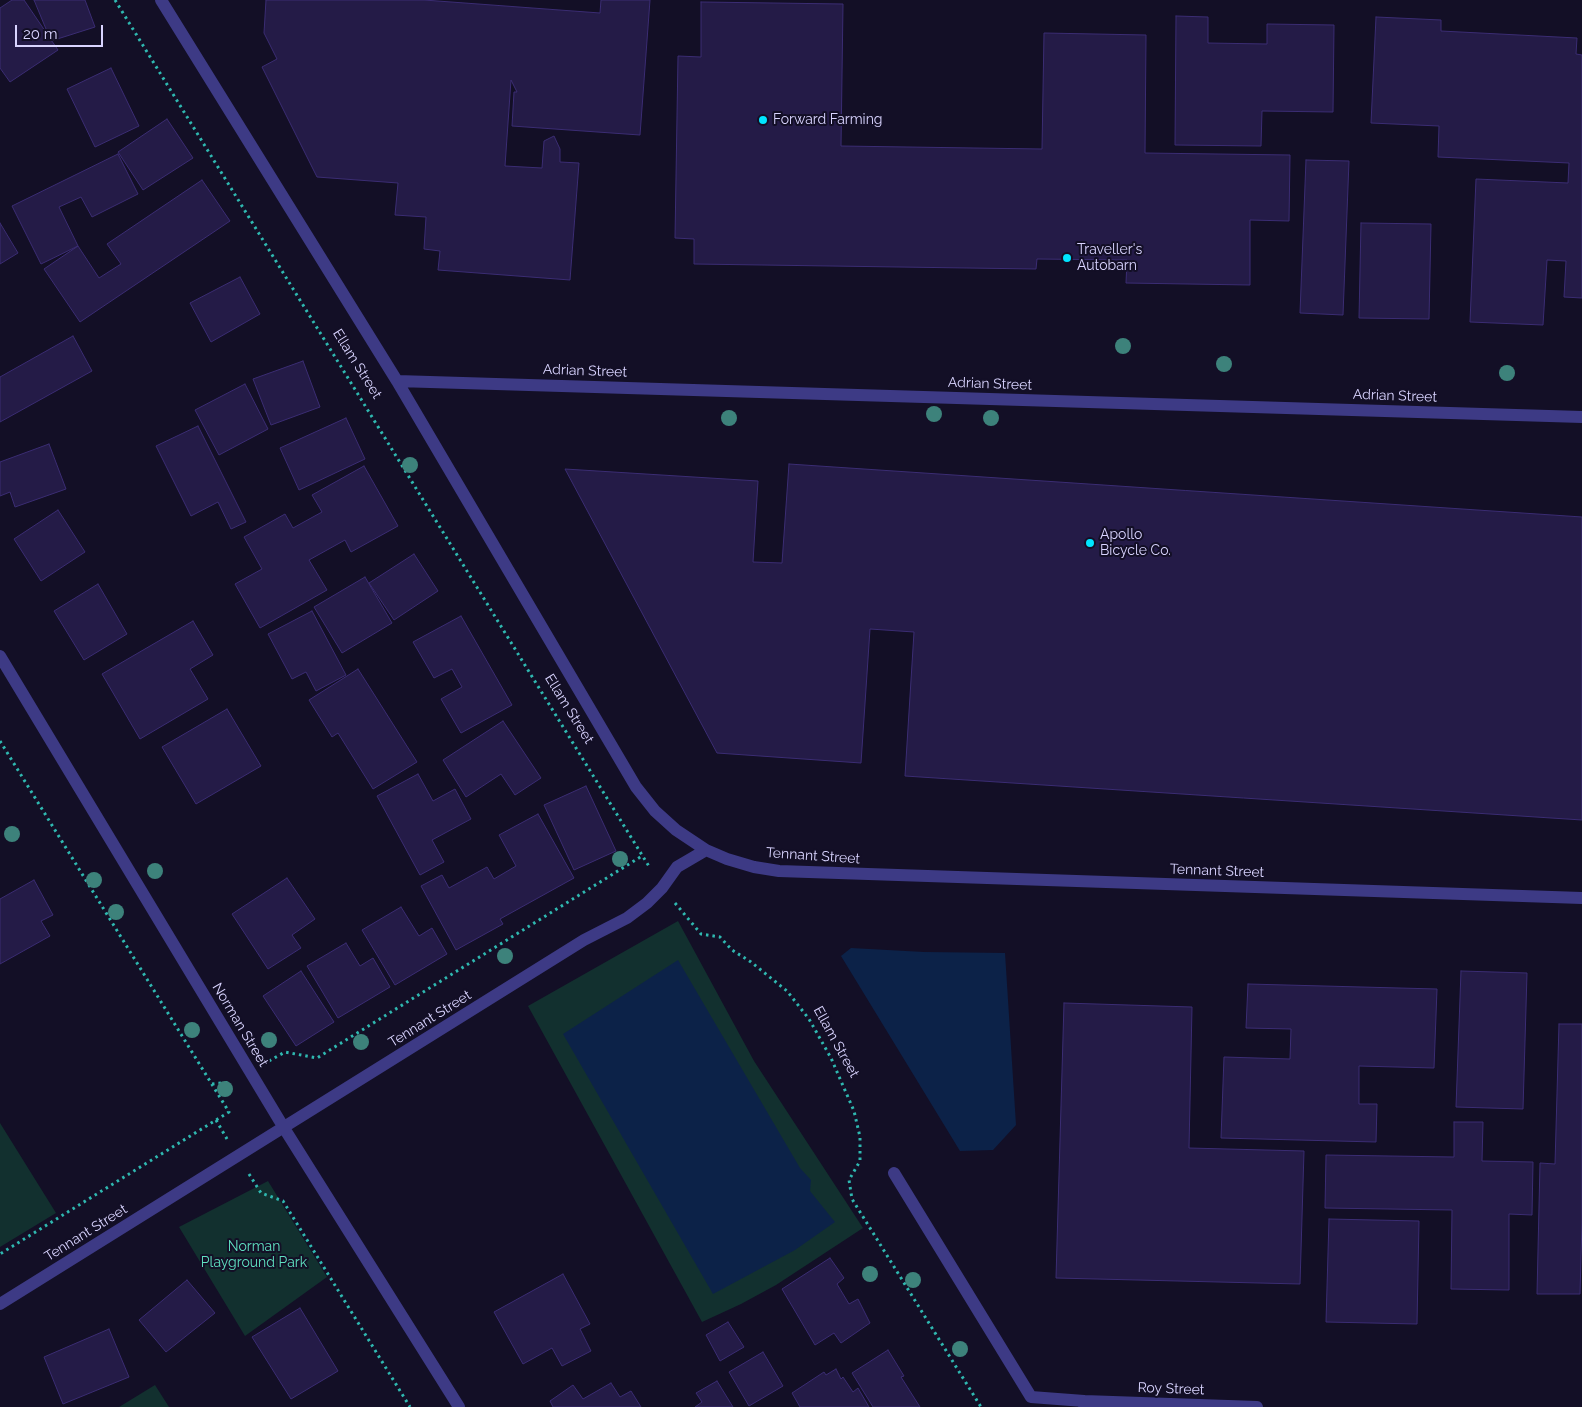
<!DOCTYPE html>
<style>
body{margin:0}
#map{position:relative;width:1582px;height:1407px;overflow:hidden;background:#130f26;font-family:Raleway,sans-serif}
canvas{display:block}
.scale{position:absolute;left:15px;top:25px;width:88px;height:22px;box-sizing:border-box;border:2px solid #d9d4ff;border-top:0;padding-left:6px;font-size:15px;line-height:18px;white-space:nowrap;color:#d9d4ff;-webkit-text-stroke:4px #130f26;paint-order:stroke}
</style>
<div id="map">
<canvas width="1582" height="1407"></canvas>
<div class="scale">20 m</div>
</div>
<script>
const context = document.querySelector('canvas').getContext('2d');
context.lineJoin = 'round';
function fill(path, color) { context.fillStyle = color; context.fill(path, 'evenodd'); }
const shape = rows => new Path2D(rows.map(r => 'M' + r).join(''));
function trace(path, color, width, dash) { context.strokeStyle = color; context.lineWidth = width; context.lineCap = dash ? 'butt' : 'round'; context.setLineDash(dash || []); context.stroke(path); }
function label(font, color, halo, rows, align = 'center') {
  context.font = font + ' Raleway,sans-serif'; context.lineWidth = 4; context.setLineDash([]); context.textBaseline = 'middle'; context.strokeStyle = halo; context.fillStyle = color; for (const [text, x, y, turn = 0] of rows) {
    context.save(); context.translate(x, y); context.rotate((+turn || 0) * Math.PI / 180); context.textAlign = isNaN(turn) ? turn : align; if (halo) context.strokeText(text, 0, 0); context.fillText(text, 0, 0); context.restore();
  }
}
fill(shape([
 [678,921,754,1061,863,1228,776,1285,741,1304,702,1322,528,1006],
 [0,1123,56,1213,0,1247],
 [268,1181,327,1277,245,1336,179,1227],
 [155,1385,169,1407,119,1407]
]), '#12302f');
fill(shape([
 [851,948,924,952,1005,953,1016,1125,993,1150,960,1151,841,956],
 [678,960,800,1168,811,1180,810,1191,835,1222,795,1250,713,1294,563,1034]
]), '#0c2248');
const building = shape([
 [12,0,24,0,58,50,10,82,0,68,0,8,12,0],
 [34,0,85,0,95,27,51,41,34,0],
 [266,0,424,0,600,13,601,0,650,0,640,135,512,126,514,92,517,92,511,80,505,166,542,168,544,141,554,136,560,149,560,162,579,163,570,280,438,270,440,251,424,249,426,217,395,215,398,183,317,177,262,67,277,59,264,33,266,0],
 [701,2,843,4,841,146,1042,149,1044,33,1146,35,1145,153,1290,155,1289,221,1250,220,1250,285,1126,283,1127,260,1037,259,1036,269,694,264,694,239,675,238,678,56,701,57,701,2],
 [1176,16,1208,17,1208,43,1267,44,1267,24,1334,25,1333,112,1262,111,1261,146,1175,145,1176,16],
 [1376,17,1441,20,1441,31,1577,38,1576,54,1582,55,1582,298,1564,297,1566,261,1547,260,1543,325,1470,322,1476,179,1568,183,1569,163,1438,157,1439,126,1371,123,1376,17],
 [111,68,139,126,95,147,67,89,111,68],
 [167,119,193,158,143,190,118,152,167,119],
 [118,154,138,194,92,217,81,197,59,207,78,246,41,264,12,206,118,154],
 [1306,160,1349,161,1343,315,1300,313,1306,160],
 [202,180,230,221,80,322,44,269,78,246,99,278,121,264,107,244,202,180],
 [0,223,18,253,0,264,0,223],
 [1361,223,1431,224,1429,319,1359,318,1361,223],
 [240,277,260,314,211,342,190,303,240,277],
 [73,336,92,371,0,422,0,377,73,336],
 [303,361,320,407,271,425,253,379,303,361],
 [245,384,268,429,219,455,195,410,245,384],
 [346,418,365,459,299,490,280,448,346,418],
 [198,426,246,522,231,529,218,502,191,516,156,446,198,426],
 [49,444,66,489,15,507,10,492,0,496,0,462,49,444],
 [789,464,1582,517,1582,820,905,776,914,632,870,629,861,763,717,753,565,469,758,481,753,562,782,563,789,464],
 [364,466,398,526,351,552,345,540,309,560,327,590,260,628,235,584,262,569,244,537,285,514,293,528,322,512,312,495,364,466],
 [58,510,85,552,41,581,14,539,58,510],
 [414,554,438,591,394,620,369,583,414,554],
 [365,577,392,623,342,653,314,607,365,577],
 [98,584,127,634,84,660,54,611,98,584],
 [312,611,346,675,316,691,306,672,292,679,268,634,312,611],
 [461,616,512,705,461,733,441,699,462,687,452,669,434,678,413,642,461,616],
 [193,621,213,655,190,669,208,699,140,739,102,674,193,621],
 [358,669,417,762,373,789,338,733,332,737,309,700,358,669],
 [227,709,261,766,196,804,162,747,227,709],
 [503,721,541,778,515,795,501,774,466,797,443,760,503,721],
 [418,774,433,801,455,789,471,819,432,840,444,862,420,875,377,796,418,774],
 [586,786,616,851,574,870,544,805,586,786],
 [538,814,574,878,500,919,503,924,456,950,421,886,442,875,449,888,487,867,494,879,516,866,499,835,538,814],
 [287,878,315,919,292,935,301,948,268,969,232,914,287,878],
 [34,880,53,915,41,921,50,936,0,964,0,899,34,880],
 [401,907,419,936,432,928,447,954,395,985,362,930,401,907],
 [346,943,360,966,373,958,390,987,338,1018,307,966,346,943],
 [301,971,334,1022,296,1046,263,996,301,971],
 [1461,971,1527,973,1523,1109,1456,1107,1461,971],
 [1248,984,1437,989,1434,1068,1359,1066,1359,1104,1377,1104,1376,1142,1221,1138,1224,1057,1290,1059,1291,1029,1246,1028,1248,984],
 [1064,1003,1192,1007,1189,1148,1304,1151,1300,1284,1056,1278,1064,1003],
 [1559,1024,1582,1024,1582,1221,1580,1294,1537,1294,1540,1163,1555,1164,1559,1024],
 [1454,1122,1483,1122,1482,1161,1533,1162,1532,1215,1509,1214,1509,1290,1451,1289,1452,1210,1325,1208,1326,1155,1454,1157,1454,1122],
 [1329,1219,1419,1221,1417,1324,1326,1322,1329,1219],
 [830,1258,844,1278,837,1284,849,1304,858,1299,870,1323,841,1343,834,1333,815,1345,782,1289,830,1258],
 [563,1274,590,1324,580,1329,591,1351,562,1366,552,1348,523,1364,494,1312,563,1274],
 [187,1280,215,1313,166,1352,139,1320,187,1280],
 [300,1308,338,1371,291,1399,252,1337,300,1308],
 [728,1322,744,1347,720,1361,706,1335,728,1322],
 [109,1329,129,1377,63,1404,44,1357,109,1329],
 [888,1350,904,1376,901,1377,920,1407,873,1407,852,1373,888,1350],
 [763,1352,783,1386,749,1406,729,1372,763,1352],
 [836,1369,841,1379,843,1377,853,1392,858,1388,869,1407,800,1407,792,1393,824,1372,826,1375,836,1369],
 [717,1381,733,1407,695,1407,702,1402,696,1393,717,1381],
 [611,1383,620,1397,631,1391,641,1407,553,1407,550,1401,573,1385,583,1399,611,1383]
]);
fill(building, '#241b47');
trace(building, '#3b2d73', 1);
trace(shape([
 [115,0,650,868],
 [0,741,229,1112,0,1254],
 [675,903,701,934,720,937,732,950,751,962,787,991,809,1019,831,1058,854,1111,860,1137,860,1161,849,1180,852,1199,981,1407],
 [269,1061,285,1052,317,1058,642,856],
 [212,1084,231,1082],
 [216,1120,227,1139],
 [249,1174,261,1193,283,1201,410,1407]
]), '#2fb8b0', 3, [2.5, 4]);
trace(shape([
 [161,0,397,381,636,787,655,811,676,830,706,850],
 [397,381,1582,417],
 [0,656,284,1128,459,1407],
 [894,1173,1031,1397,1084,1401,1084,1407],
 [0,1304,584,940,627,918,647,903,662,888,677,867,706,850,727,859,754,867,779,871,1582,898],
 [1084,1401,1257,1407]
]), '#3d3a85', 12);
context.fillStyle = '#3d827b';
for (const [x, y] of [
 [1123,346],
 [1224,364],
 [1507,373],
 [934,414],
 [729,418],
 [991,418],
 [410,465],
 [12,834],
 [620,859],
 [155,871],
 [94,880],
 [116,912],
 [505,956],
 [192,1030],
 [269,1040],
 [361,1042],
 [225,1089],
 [870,1274],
 [913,1280],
 [960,1349]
]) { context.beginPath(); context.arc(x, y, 8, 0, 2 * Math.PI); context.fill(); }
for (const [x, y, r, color] of [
 [763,120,5,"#00e5ff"],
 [1067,258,5,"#00e5ff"],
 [1090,543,5,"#00e5ff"]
]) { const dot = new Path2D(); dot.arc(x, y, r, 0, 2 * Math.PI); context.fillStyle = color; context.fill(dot); trace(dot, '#130f26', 2); }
label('14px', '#d9d4ff', '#130f26', [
 ["Forward Farming",773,120],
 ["Traveller's",1077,250],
 ["Autobarn",1077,266],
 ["Apollo",1100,535],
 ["Bicycle Co.",1100,551]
], 'left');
label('14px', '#d9d4ff', '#130f26', [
 ["Ellam Street",357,364,58],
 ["Adrian Street",585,371,2],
 ["Adrian Street",990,384,2],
 ["Adrian Street",1395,396,2],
 ["Ellam Street",569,709,58],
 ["Tennant Street",813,856,4],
 ["Tennant Street",1217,871,2],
 ["Tennant Street",430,1019,-32],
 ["Norman Street",240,1025,59],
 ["Ellam Street",836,1042,61],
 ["Tennant Street",86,1233,-32],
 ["Roy Street",1171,1389,2]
]);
label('14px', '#5fe0c0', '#130f26', [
 ["Norman",254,1247],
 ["Playground Park",254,1263]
]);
</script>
